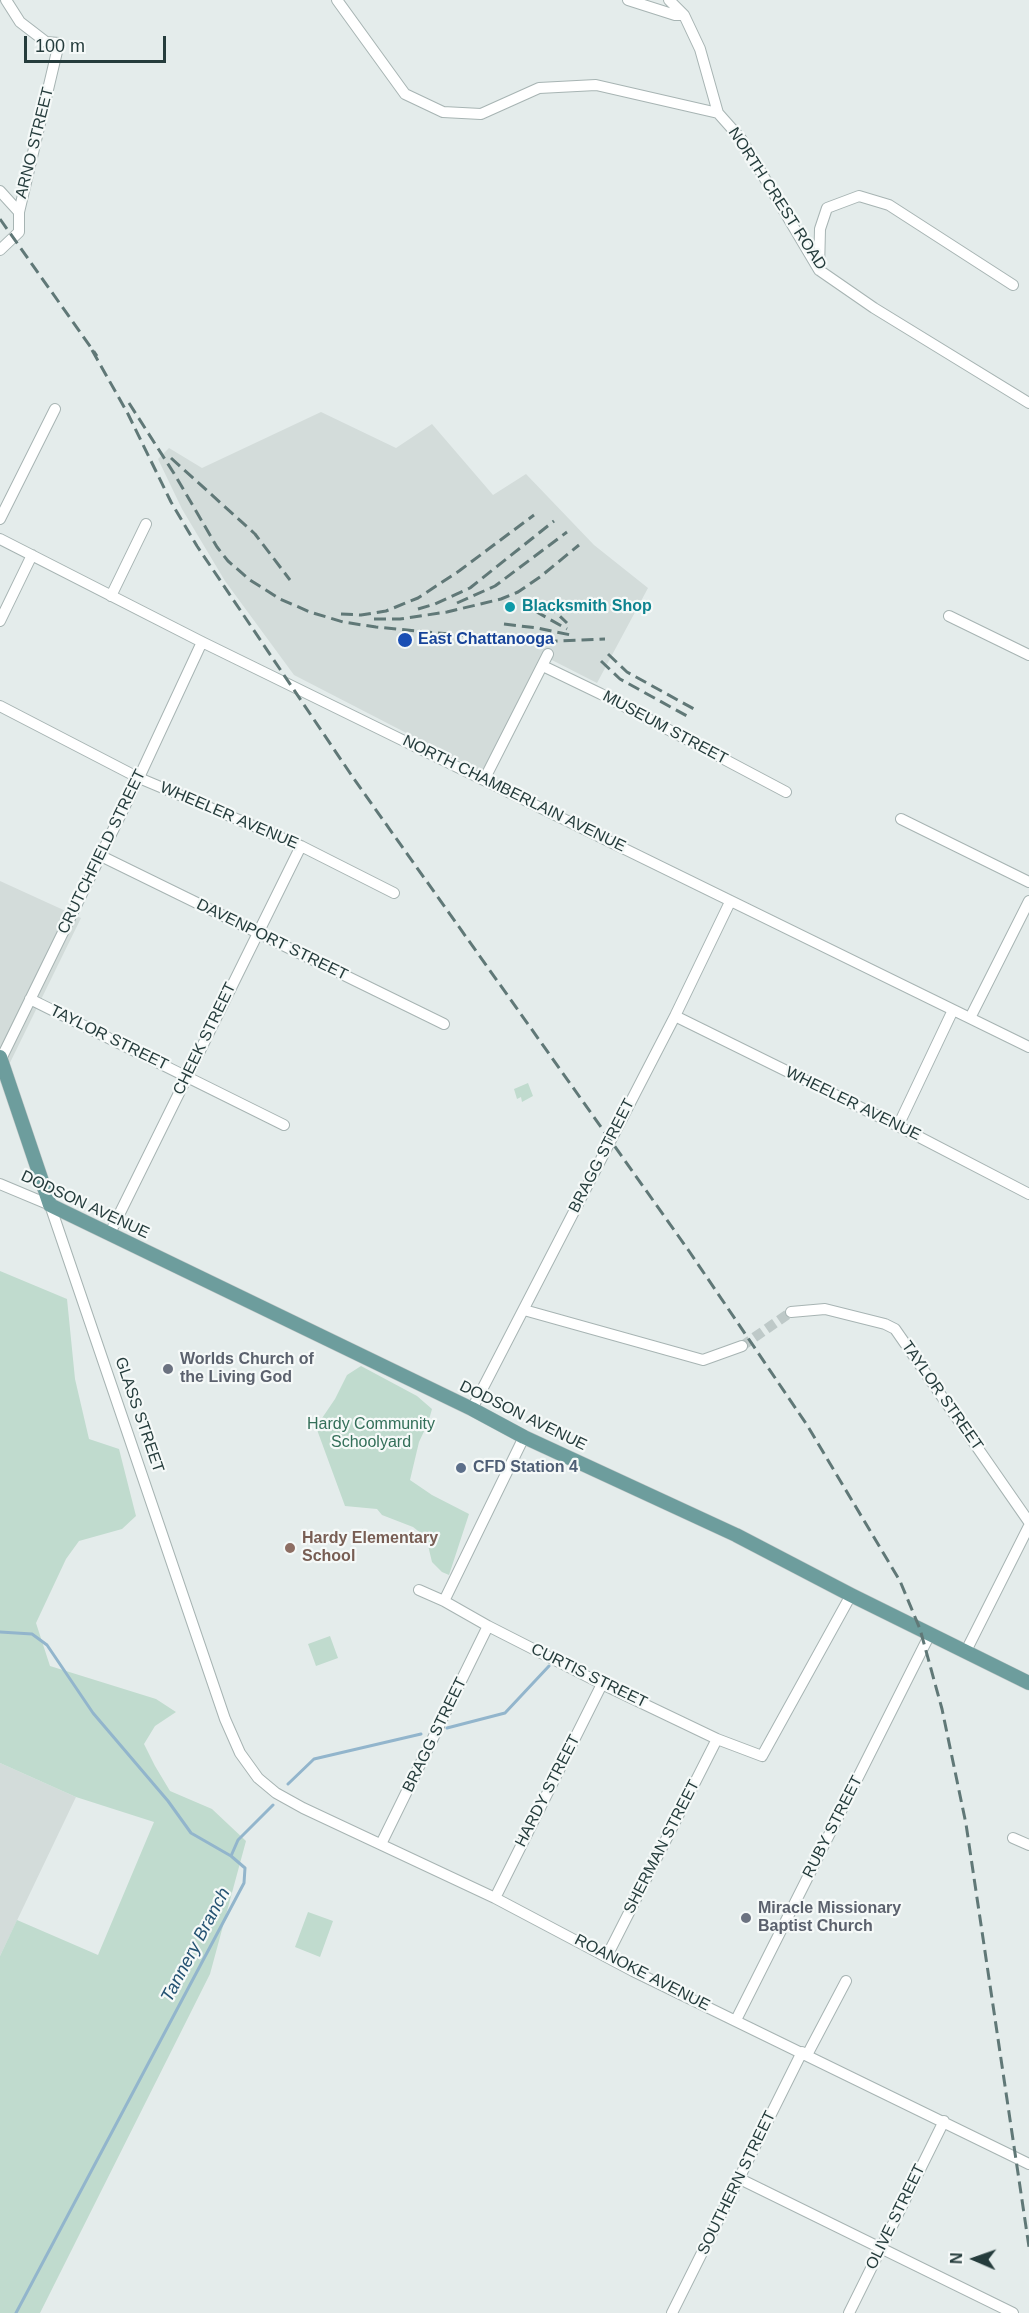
<!DOCTYPE html>
<style>
body{margin:0}
#map{position:relative;width:1029px;height:2313px;overflow:hidden;background:#e4eceb;font-family:Arial,sans-serif}
canvas{display:block}
.north{position:absolute;left:945px;top:2229px;width:60px;height:60px;-webkit-text-stroke:4px #f5f9f8;paint-order:stroke;rotate:272deg;font-size:16px;font-weight:700;line-height:24px;text-align:center;color:#253c3c}
.north::after{content:'';display:block;margin:auto;width:21px;height:27px;background:#253c3c;clip-path:polygon(50% 0,100% 100%,50% 72%,0 100%)}
.scale{position:absolute;left:24px;top:36px;width:142px;height:27px;box-sizing:border-box;border:3px solid #253c3c;border-top:0;padding-left:8px;font-size:18px;line-height:21px;white-space:nowrap;color:#253c3c;-webkit-text-stroke:4px #f5f9f8;paint-order:stroke}
</style>
<div id="map">
<canvas width="1029" height="2313"></canvas>
<div class="north">N</div>
<div class="scale">100 m</div>
</div>
<script>
const context = document.querySelector('canvas').getContext('2d');
context.lineJoin = 'round';
function fill(path, color) { context.fillStyle = color; context.fill(path, 'evenodd'); }
const shape = rows => new Path2D(rows.map(r => 'M' + r).join(''));
function trace(path, color, width, dash) { context.strokeStyle = color; context.lineWidth = width; context.lineCap = dash ? 'butt' : 'round'; context.setLineDash(dash || []); context.stroke(path); }
function label(font, color, halo, rows, align = 'center') {
  context.font = font + ' Arial,sans-serif'; context.lineWidth = 4.5; context.setLineDash([]); context.textBaseline = 'middle'; context.strokeStyle = halo; context.fillStyle = color; for (const [text, x, y, turn = 0] of rows) {
    context.save(); context.translate(x, y); context.rotate((+turn || 0) * Math.PI / 180); context.textAlign = isNaN(turn) ? turn : align; if (halo) context.strokeText(text, 0, 0); context.fillText(text, 0, 0); context.restore();
  }
}
fill(shape([
 [321,412,396,448,432,424,493,495,526,474,594,545,648,588,597,683,544,656,482,772,294,675,225,581,182,509,158,459,169,448,202,468],
 [0,881,81,918,0,1083],
 [0,1763,76,1797,0,1956]
]), '#d3dcda');
fill(shape([
 [528,1083,533,1096,522,1102,521,1097,517,1099,514,1089],
 [0,1271,67,1299,75,1379,89,1439,119,1449,136,1516,122,1529,79,1541,66,1559,36,1623,50,1666,156,1699,176,1712,155,1726,144,1744,155,1766,170,1791,212,1809,246,1841,210,1974,40,2313,0,2313,0,1956,17,1920,98,1955,154,1822,76,1797,0,1763],
 [361,1366,417,1396,432,1409,428,1423,419,1442,410,1480,432,1495,469,1514,449,1575,442,1572,432,1562,426,1537,413,1527,382,1515,377,1509,345,1506,316,1427,335,1399,347,1375],
 [330,1636,338,1658,316,1666,308,1644],
 [308,1912,333,1921,320,1957,295,1947]
]), '#c0dbce');
trace(shape([
 [0,1632,32,1634,47,1645,93,1713,168,1801,191,1833,231,1856,245,1868,244,1883,16,2313],
 [447,1728,505,1713,549,1666],
 [288,1784,314,1759,421,1734],
 [231,1856,238,1840,273,1805]
]), '#92b5cc', 3);
trace(shape([
 [742,1346,791,1312]
]), '#bec9c8', 10, [10, 5]);
const minor = shape([
 [337,0,405,94,443,112,481,114,539,88,596,85,718,113,742,140,819,270,874,308,1029,403],
 [628,0,675,15,684,15],
 [669,0,684,15,700,49,718,113],
 [0,191,19,212],
 [0,250,19,232,19,212,59,43,46,42,20,22,6,0],
 [819,270,820,229,827,208,859,196,889,205,1013,285],
 [0,519,55,409],
 [0,539,202,642,1029,1047],
 [111,596,146,524],
 [949,616,1029,655],
 [0,621,32,555],
 [543,666,601,694,786,792],
 [0,706,139,778,301,846,394,893],
 [484,780,548,654],
 [901,819,1029,882],
 [101,856,444,1024],
 [30,999,284,1125],
 [675,1016,898,1126,1029,1194],
 [970,1018,1029,901],
 [0,1061,142,771,202,642],
 [898,1126,953,1010],
 [0,1184,50,1205,225,1719,240,1753,258,1778,276,1793,303,1808,495,1898,633,1971,1029,2164],
 [110,1233,301,846],
 [524,1310,703,1360,742,1346],
 [791,1312,825,1309,885,1324,895,1329,1029,1522],
 [472,1409,675,1016,730,902],
 [419,1590,444,1601,488,1626,602,1684,717,1739,762,1756,851,1595],
 [444,1601,524,1437],
 [966,1651,1029,1526],
 [1013,1838,1029,1845],
 [381,1844,488,1626],
 [495,1898,602,1684],
 [607,1956,717,1739],
 [736,2020,930,1634],
 [807,2055,846,1981],
 [740,2179,1013,2313],
 [672,2313,802,2052],
 [849,2313,944,2121]
]);
const major = shape([
 [0,1057,50,1205,472,1409,524,1437,736,1535,851,1595,1029,1683]
]);
trace(minor, '#a7b4b3', 12);
trace(major, '#c2c8c8', 15);
trace(minor, '#fff', 10);
trace(major, '#6d9d9d', 14);
trace(shape([
 [0,219,97,356],
 [92,350,128,414,171,502,197,546,354,779,689,1251,807,1425,900,1581,920,1629,942,1709,966,1824,1029,2247],
 [129,403,175,475,217,547,228,561,250,580,280,599,310,612,343,622,376,627,532,642,605,639],
 [171,458,255,534,290,580],
 [457,603,495,586,567,532],
 [547,604,567,623],
 [418,609,435,604,470,588,554,521],
 [535,611,567,629],
 [341,614,361,615,386,611,418,598,459,571,534,515],
 [374,619,400,619,447,612,501,599,518,592,540,577,579,545],
 [504,624,537,628,571,635],
 [608,654,627,672,694,709],
 [601,661,620,679,687,716]
]), '#607877', 3, [12, 6]);
for (const [x, y, r, color] of [
 [510,607,6,"#0f9aa8"],
 [405,640,8,"#1a4fb4"],
 [168,1369,6,"#6b7280"],
 [461,1468,6,"#5c6f8a"],
 [290,1548,6,"#8d6e63"],
 [746,1918,6,"#6b7280"]
]) { const dot = new Path2D(); dot.arc(x, y, r, 0, 2 * Math.PI); context.fillStyle = color; context.fill(dot); trace(dot, '#f5f9f8', 2); }
label('16px', '#253c3c', '#f5f9f8', [
 ["ARNO STREET",35,143,-76],
 ["NORTH CREST ROAD",777,199,57],
 ["MUSEUM STREET",665,728,28],
 ["NORTH CHAMBERLAIN AVENUE",514,794,26],
 ["WHEELER AVENUE",229,816,23],
 ["CRUTCHFIELD STREET",102,852,-64],
 ["DAVENPORT STREET",272,940,26],
 ["TAYLOR STREET",109,1038,26],
 ["CHEEK STREET",205,1039,-64],
 ["WHEELER AVENUE",853,1104,26],
 ["BRAGG STREET",602,1156,-63],
 ["DODSON AVENUE",85,1205,25],
 ["TAYLOR STREET",942,1396,55],
 ["GLASS STREET",139,1415,71],
 ["DODSON AVENUE",523,1416,26],
 ["CURTIS STREET",589,1676,26],
 ["BRAGG STREET",435,1735,-64],
 ["HARDY STREET",548,1791,-63],
 ["RUBY STREET",833,1827,-63],
 ["SHERMAN STREET",662,1847,-63],
 ["ROANOKE AVENUE",642,1973,27],
 ["SOUTHERN STREET",737,2183,-64],
 ["OLIVE STREET",896,2217,-64]
]);
label('bold 16px', '#0d838f', '#f5f9f8', [
 ["Blacksmith Shop",522,607]
], 'left');
label('bold 16px', '#164399', '#f5f9f8', [
 ["East Chattanooga",418,640]
], 'left');
label('bold 16px', '#5b616d', '#f5f9f8', [
 ["Worlds Church of",180,1360],
 ["the Living God",180,1378],
 ["Miracle Missionary",758,1909],
 ["Baptist Church",758,1927]
], 'left');
label('16px', '#336f59', '#f5f9f8', [
 ["Hardy Community",371,1425],
 ["Schoolyard",371,1443]
]);
label('bold 16px', '#4e5e75', '#f5f9f8', [
 ["CFD Station 4",473,1468]
], 'left');
label('bold 16px', '#785e54', '#f5f9f8', [
 ["Hardy Elementary",302,1539],
 ["School",302,1557]
], 'left');
label('italic 18px', '#255373', '#f5f9f8', [
 ["Tannery Branch",196,1945,-62]
]);
</script>
